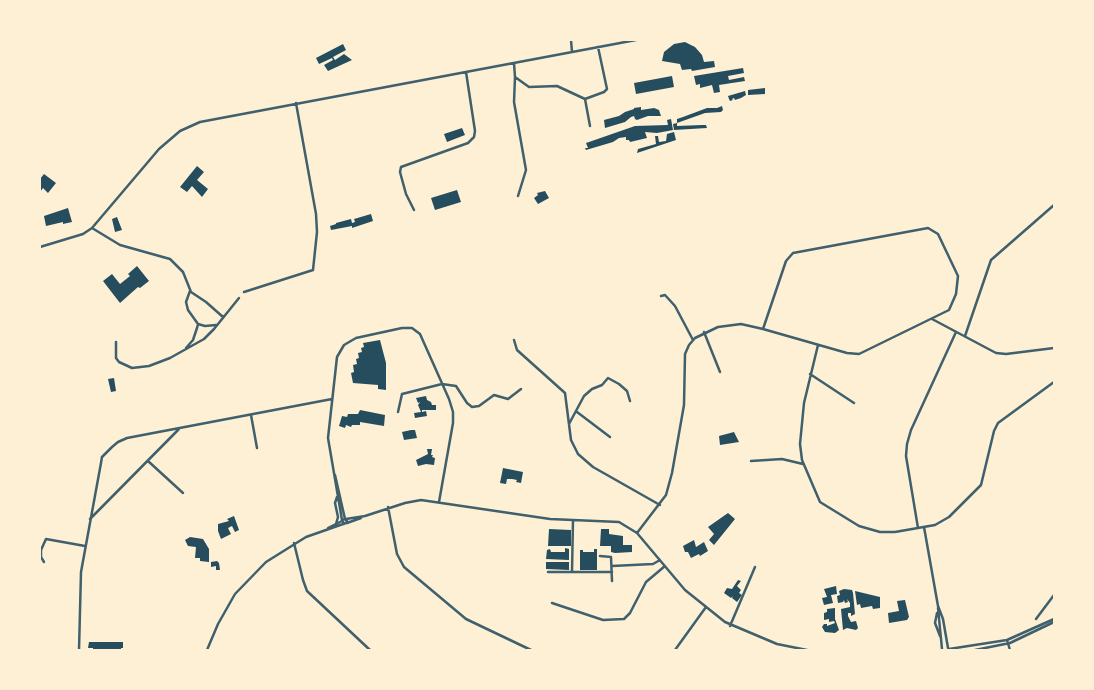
<!DOCTYPE html>
<style>
body{margin:0}
#map{position:relative;width:1094px;height:690px;overflow:hidden;background:#fdf0d5;font-family:"Golos Text",sans-serif}
canvas{display:block}
.frame{position:absolute;inset:0;border:41px solid #fdf0d5;pointer-events:none}
</style>
<div id="map">
<canvas width="1094" height="690"></canvas>
<div class="frame"></div>
</div>
<script>
const context = document.querySelector('canvas').getContext('2d');
context.lineJoin = 'round';
function fill(path, color) { context.fillStyle = color; context.fill(path, 'evenodd'); }
const shape = rows => new Path2D(rows.map(r => 'M' + r).join(''));
function trace(path, color, width, dash) { context.strokeStyle = color; context.lineWidth = width; context.lineCap = dash ? 'butt' : 'round'; context.setLineDash(dash || []); context.stroke(path); }
fill(shape([
 [685,42,695,47,702,55,704,62,714,61,715,67,692,71,691,69,682,70,680,64,662,61,664,52,674,44],
 [343,44,346,50,333,57,335,60,344,54,352,60,328,71,324,65,333,60,332,58,319,64,316,58],
 [743,68,744,73,728,76,729,80,744,77,745,81,719,85,720,92,714,93,712,85,700,88,700,84,696,85,694,76],
 [672,76,674,87,636,94,634,83],
 [765,88,765,94,748,95,748,90],
 [745,91,746,95,741,98,735,100,734,98,732,99,733,100,730,101,729,99,728,96],
 [722,106,723,110,721,112,705,113,677,123,677,119,683,117,707,108,717,108],
 [641,107,641,110,654,108,659,110,661,116,648,116,637,120,635,119,634,116,631,117,625,122,605,128,604,120,619,116,625,112,634,109,634,108],
 [671,119,673,130,657,133,645,132,647,138,630,142,629,140,626,140,626,137,619,138,613,142,586,150,585,148,588,148,586,143,589,142,635,126,668,125,667,120],
 [677,123,677,126,702,125,706,125,707,128,674,130,673,124],
 [462,128,465,135,447,142,444,134],
 [674,132,676,140,637,153,638,149,656,144,655,136,658,136,659,142,666,141,667,134],
 [197,166,204,172,197,180,208,189,202,197,192,186,187,192,180,187],
 [44,174,56,183,48,193,43,188,40,192,40,179],
 [457,190,461,202,435,210,431,198],
 [545,191,549,198,538,204,534,198,538,195,537,193],
 [68,208,72,222,63,224,63,222,46,226,44,216],
 [371,214,373,221,352,228,352,226,331,230,330,226,336,224,336,223,351,219,352,223,355,222,354,219],
 [117,217,122,230,115,232,112,219],
 [137,266,149,281,140,288,138,287,120,303,103,281,112,274,120,284,130,276,128,274],
 [380,340,386,363,386,390,378,389,378,385,353,383,351,373,354,372,353,365,357,364,356,359,359,358,358,353,362,352,361,348,364,347,363,343],
 [114,378,116,391,111,392,108,379],
 [426,396,427,400,431,402,432,405,436,405,436,410,422,410,422,412,426,411,427,416,415,418,414,413,421,412,418,405,420,402,418,403,416,398],
 [360,410,385,415,384,426,360,422,360,425,352,425,351,427,346,425,345,428,339,426,342,416,347,417,348,414,358,414],
 [411,430,415,430,417,438,404,440,402,432],
 [734,432,739,442,720,445,719,436],
 [427,449,432,449,431,455,433,455,432,457,435,458,434,465,426,464,418,466,416,460,428,454],
 [503,468,523,472,521,483,516,482,517,480,512,479,507,479,506,484,500,483],
 [728,513,735,519,714,545,709,540,714,534,708,527],
 [234,516,239,530,235,532,232,526,228,528,231,534,221,539,218,531,218,524,229,521,227,519],
 [549,529,571,530,571,546,548,546],
 [601,529,609,529,609,534,623,536,623,545,632,545,632,552,615,553,611,552,611,546,600,546],
 [190,537,203,539,209,549,209,562,200,561,200,558,195,558,196,547,188,546,185,540],
 [694,540,696,547,704,542,708,551,700,556,699,554,691,558,688,552,685,552,683,546],
 [565,548,569,549,569,560,546,559,547,550,550,549,551,552,565,552],
 [594,549,597,549,597,570,580,570,580,550,583,550,583,552,594,552],
 [217,561,219,563,220,570,216,570,216,566,211,567,211,562],
 [546,562,569,562,569,570,546,569],
 [738,580,741,581,737,586,741,590,739,593,742,595,737,602,732,598,733,596,731,598,724,593,727,588,732,589],
 [836,586,837,594,831,595,833,603,824,605,822,598,827,597,824,589],
 [844,589,852,590,853,593,855,614,851,616,851,613,848,613,848,616,851,622,856,621,858,628,856,630,847,628,843,630,841,609,850,607,850,603,847,599,848,602,845,603,844,600,843,602,838,603,837,596,840,595,839,591],
 [855,591,880,597,880,608,873,609,872,606,861,608,860,604,857,605],
 [905,600,909,617,907,620,889,623,888,613,899,611,897,601],
 [835,608,835,619,839,630,835,633,825,632,822,627,824,624,827,624,827,626,835,623,834,621,829,622,829,619,824,620,824,613,827,612,827,609],
 [89,642,123,642,123,648,121,648,121,650,93,650,93,648,88,648]
]), '#264d5e');
trace(shape([
 [571,40,572,52],
 [514,63,515,77,514,102,526,170,518,196],
 [515,77,529,87,557,86,585,99],
 [590,126,585,99,604,92,607,89,598,47],
 [414,210,406,194,400,172,401,167,468,143,474,137,475,131,466,72],
 [92,228,120,245,170,259,183,272,191,292,206,302,223,317],
 [40,247,83,234,92,228,159,149,180,131,200,122,636,40],
 [244,292,313,270,317,232,316,214,296,103],
 [661,296,665,295,675,306,693,340],
 [932,319,996,353,1006,354,1054,348],
 [198,324,205,326,216,325],
 [704,332,720,372],
 [965,336,991,260,1054,205],
 [514,340,517,350,565,393,571,440,578,454,593,467,660,505],
 [116,342,116,358,119,362,132,368,149,366,170,358,204,339,214,329,239,298],
 [818,345,804,403,800,444,802,460,820,502,859,526,880,532,895,532,935,525,949,517,981,485,994,431,998,423,1054,382],
 [186,348,193,340,197,328,198,324,188,310,186,302,190,291],
 [810,374,854,403],
 [398,412,402,394,442,384,456,386,467,403,472,407,479,406,494,395,508,399,521,389],
 [577,412,610,437],
 [251,415,257,448],
 [569,424,584,396,592,389,602,385,608,378,619,384,627,391,630,401],
 [148,461,183,493],
 [751,461,782,459,803,464],
 [335,475,345,519],
 [388,507,397,554,404,567,466,619,531,650],
 [90,519,179,429],
 [346,519,365,516,405,503,421,500,550,519,619,522,637,533,685,590,725,622,777,644,807,650],
 [342,520,328,438,337,357,344,345,356,338,402,328,412,328,420,334,449,399,453,412,453,423,439,502],
 [347,523,361,518],
 [336,524,338,517,335,503,337,497],
 [924,527,938,606,943,619,948,648],
 [328,528,342,521],
 [918,528,906,456,907,444,911,430,956,332],
 [637,533,666,495,672,473,684,405,685,354,689,345,695,338,718,327,741,324,763,329,847,353,859,354,949,310,956,294,958,276,938,234,928,228,793,253,786,261,763,329],
 [294,543,303,580,307,591,370,650],
 [600,556,611,557,612,581],
 [44,562,41,557,41,550,46,539,85,546],
 [612,566,653,564,660,560],
 [548,572,612,572],
 [572,572,573,520],
 [552,603,603,620,624,619,630,613,646,582,665,566],
 [938,608,942,649],
 [937,613,935,623,940,636],
 [1036,619,1054,595],
 [730,626,755,567],
 [1007,640,1010,650],
 [949,649,1007,640,1054,619],
 [79,650,81,572,101,463,102,457,112,447,118,442,127,438,332,399],
 [207,650,218,624,235,594,266,562,306,537,346,523,347,521,345,519,342,520,344,524],
 [675,650,706,607],
 [975,650,1010,643,1054,622]
]), '#3f606c', 2.5);
</script>
